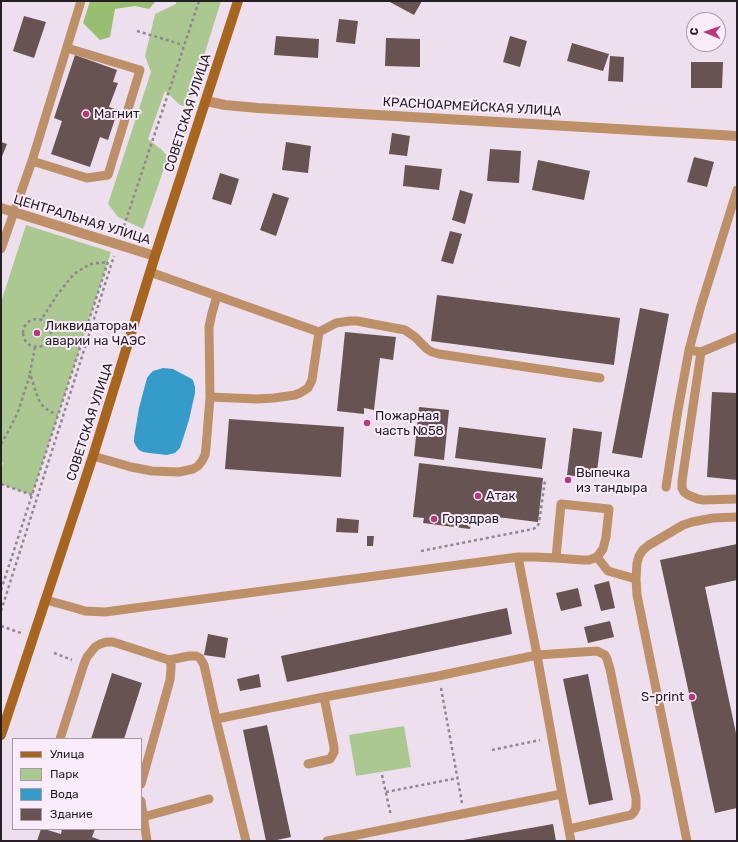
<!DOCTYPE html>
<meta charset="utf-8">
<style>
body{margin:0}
#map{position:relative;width:738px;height:842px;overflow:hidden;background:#eedfee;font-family:Rubik,sans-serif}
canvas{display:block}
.frame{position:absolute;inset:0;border:2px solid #241f24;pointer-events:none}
.legend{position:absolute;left:12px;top:738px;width:130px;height:92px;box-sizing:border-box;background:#fbecfc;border:1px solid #a59aa6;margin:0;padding:5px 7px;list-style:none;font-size:12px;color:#241f24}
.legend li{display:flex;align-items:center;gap:8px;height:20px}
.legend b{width:20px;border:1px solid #a59aa6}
.north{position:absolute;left:686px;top:12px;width:40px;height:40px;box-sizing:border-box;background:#fbecfc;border:1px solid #a59aa6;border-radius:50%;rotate:272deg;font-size:11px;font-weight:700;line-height:16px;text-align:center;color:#241f24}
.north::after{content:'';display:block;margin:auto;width:14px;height:18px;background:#bb377c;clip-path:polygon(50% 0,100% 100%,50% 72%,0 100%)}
</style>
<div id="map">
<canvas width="738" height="842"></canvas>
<div class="frame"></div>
<ul class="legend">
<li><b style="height:5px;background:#a7651e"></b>Улица</li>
<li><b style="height:11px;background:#acc891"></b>Парк</li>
<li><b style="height:11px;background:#359cc9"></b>Вода</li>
<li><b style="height:11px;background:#675352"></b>Здание</li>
</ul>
<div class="north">С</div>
</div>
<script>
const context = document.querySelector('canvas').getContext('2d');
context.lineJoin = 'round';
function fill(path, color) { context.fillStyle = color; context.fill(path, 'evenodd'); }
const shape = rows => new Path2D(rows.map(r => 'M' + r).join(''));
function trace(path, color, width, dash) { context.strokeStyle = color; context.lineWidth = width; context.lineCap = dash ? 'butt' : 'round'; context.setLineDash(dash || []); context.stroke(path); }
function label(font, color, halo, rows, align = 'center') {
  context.font = font + ' Rubik,sans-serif'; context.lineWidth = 4; context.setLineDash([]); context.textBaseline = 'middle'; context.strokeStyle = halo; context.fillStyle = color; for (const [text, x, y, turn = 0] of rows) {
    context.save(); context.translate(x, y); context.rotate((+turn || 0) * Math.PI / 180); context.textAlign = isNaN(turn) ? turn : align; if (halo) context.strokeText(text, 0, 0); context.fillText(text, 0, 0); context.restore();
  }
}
fill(shape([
 [176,1,221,1,188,107,180,105,165,91,148,139,162,150,168,157,143,229,118,217,108,204,151,72,145,56,155,14,176,4],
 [26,225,111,252,32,495,1,484,1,470,3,463,1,462,1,302],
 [404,726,411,767,356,776,349,735]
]), '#acc891');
fill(shape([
 [90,1,156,1,149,9,135,6,115,9,110,37,100,40,83,23]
]), '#98be6f');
fill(shape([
 [163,368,173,369,190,378,193,380,195,387,195,393,189,420,180,448,175,453,167,455,149,453,143,452,139,450,136,446,134,442,134,438,139,408,147,378,150,374,153,371]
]), '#359cc9');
fill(shape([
 [388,1,422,1,414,15],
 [24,16,46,22,34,58,13,51],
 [339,19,358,21,355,44,336,42],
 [276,36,319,39,318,58,274,55],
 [510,36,527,41,520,67,503,62],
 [386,38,420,39,420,67,385,66],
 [572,43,609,54,603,71,567,61],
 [75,55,117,70,113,82,118,83,109,107,118,110,108,140,100,137,90,167,51,154,62,121,54,118],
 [610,56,624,57,623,82,608,81],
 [691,62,723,62,722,88,691,88],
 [392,133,410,136,407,156,389,154],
 [1,142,7,144,1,159],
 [286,142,311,146,308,173,282,170],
 [490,149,521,151,519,183,487,181],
 [694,157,714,162,707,187,687,182],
 [538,160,590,171,584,200,532,190],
 [405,165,442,169,439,190,403,186],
 [220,173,239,179,231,205,212,199],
 [460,190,473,194,465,224,452,220],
 [273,193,289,198,276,236,260,230],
 [450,231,462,234,453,264,441,261],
 [437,295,620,318,614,365,431,341],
 [640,308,669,314,642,458,612,453],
 [345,332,396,337,393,360,380,358,374,410,364,408,364,414,337,411],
 [712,392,737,393,737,480,707,477],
 [419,407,449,410,444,460,414,456],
 [229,419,344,427,341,477,225,469],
 [459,427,546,438,542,469,455,458],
 [573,428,602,432,596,479,567,475],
 [419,463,543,478,538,522,472,514,470,529,423,523,424,518,413,517],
 [337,518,359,520,358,533,336,532],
 [367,536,374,536,373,546,367,546],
 [737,544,737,580,705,587,737,738,737,808,715,813,660,560],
 [609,581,615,608,601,611,594,585],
 [578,588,582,606,561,611,556,593],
 [507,608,512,634,287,682,281,656],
 [610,621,614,637,588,643,584,627],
 [208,634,228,638,225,658,204,655],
 [112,673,142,683,124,739,91,739],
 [259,674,261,687,240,691,237,679],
 [588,674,613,800,589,805,563,679],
 [267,725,291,837,272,841,266,841,243,730],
 [553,824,556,841,463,841,463,840],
 [41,829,44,829,61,834,62,829,95,829,92,837,103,841,37,841]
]), '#675352');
trace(shape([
 [137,31,180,44],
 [122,232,199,1],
 '23 333a14 14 0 1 1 28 0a14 14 0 1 1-28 0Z',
 [50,338,80,347],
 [35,347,30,373,36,393,40,402,43,406,49,411,57,415],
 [1,444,9,430,18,412,30,374],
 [1,484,32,495],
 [421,551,533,529,537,527,539,523,545,480],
 [1,590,108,262,90,264,74,274,57,295,41,320],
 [1,611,114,256],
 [1,626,21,633],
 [54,653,72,660],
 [441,688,462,803],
 [492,750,540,740],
 [382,775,391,816],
 [386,792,458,778]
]), '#908690', 2.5, [3, 3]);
trace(shape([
 [32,161,87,178,108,175,140,70,67,48],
 [1,249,32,161,81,1],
 [319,332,336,323,350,321,357,321,405,330,415,337,427,349,432,352,439,354,600,378],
 [689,350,701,352,682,481,682,488,684,492,688,495,698,499,703,500,737,499],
 [701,352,737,337],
 [210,397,209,327,212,313,217,296],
 [93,456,131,467,152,471,179,472,193,469,198,466,202,461,205,455,206,448,210,397,257,399,274,398,295,395,300,393,308,388,312,380,319,332,150,272],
 [666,487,678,410,689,350,700,309,737,190],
 [518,557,537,655,597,651,605,655,607,659,610,669,636,798,636,808,634,812,631,815,569,829],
 [597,557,608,571,636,579],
 [46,600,75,608,85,611,105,612,518,557,535,557,556,558,583,560,589,560,597,557,603,549,606,537,609,509,561,504,556,558],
 [169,660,189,656,196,656,200,658,204,665,216,719],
 [60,739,84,664,87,657,95,647,100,644,106,642,113,642,169,660,171,664,171,669,170,680,141,784],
 [308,764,330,759,332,756,334,752,334,747,324,697],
 [141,801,147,841],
 [143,817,209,799],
 [246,841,216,719,324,697,438,676,537,655,562,794],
 [327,841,562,794,571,841],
 [687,841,637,595,636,579,637,563,639,556,643,550,649,545,683,525,692,522,713,518,737,517]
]), '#be9068', 9);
trace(shape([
 [206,101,225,105,258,108,737,136],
 [1,208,155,256]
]), '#be9068', 10);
trace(shape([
 [1,735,93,456,155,256,238,1]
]), '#a7651e', 10);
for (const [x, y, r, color] of [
 [86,114,4,"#bb377c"],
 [37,333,4,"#bb377c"],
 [367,423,4,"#bb377c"],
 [568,480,4,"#bb377c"],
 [478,496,4,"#bb377c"],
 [434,519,4,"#bb377c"],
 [692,697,4,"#bb377c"]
]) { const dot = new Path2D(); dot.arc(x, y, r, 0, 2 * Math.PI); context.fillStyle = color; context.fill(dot); trace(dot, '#fbecfc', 1.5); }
label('13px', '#241f24', '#fbecfc', [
 ["КРАСНОАРМЕЙСКАЯ УЛИЦА",472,107,3],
 ["СОВЕТСКАЯ УЛИЦА",188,113,-72],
 ["ЦЕНТРАЛЬНАЯ УЛИЦА",82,220,17],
 ["СОВЕТСКАЯ УЛИЦА",90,422,-72]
]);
label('13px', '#241f24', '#fbecfc', [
 ["Магнит",94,114],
 ["Ликвидаторам",45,326],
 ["аварии на ЧАЭС",45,341],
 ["Пожарная",375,416],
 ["часть №58",375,431],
 ["Выпечка",576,473],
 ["из тандыра",576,488],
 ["Атак",486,496],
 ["Горздрав",442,519],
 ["S-print",684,697,"right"]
], 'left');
</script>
